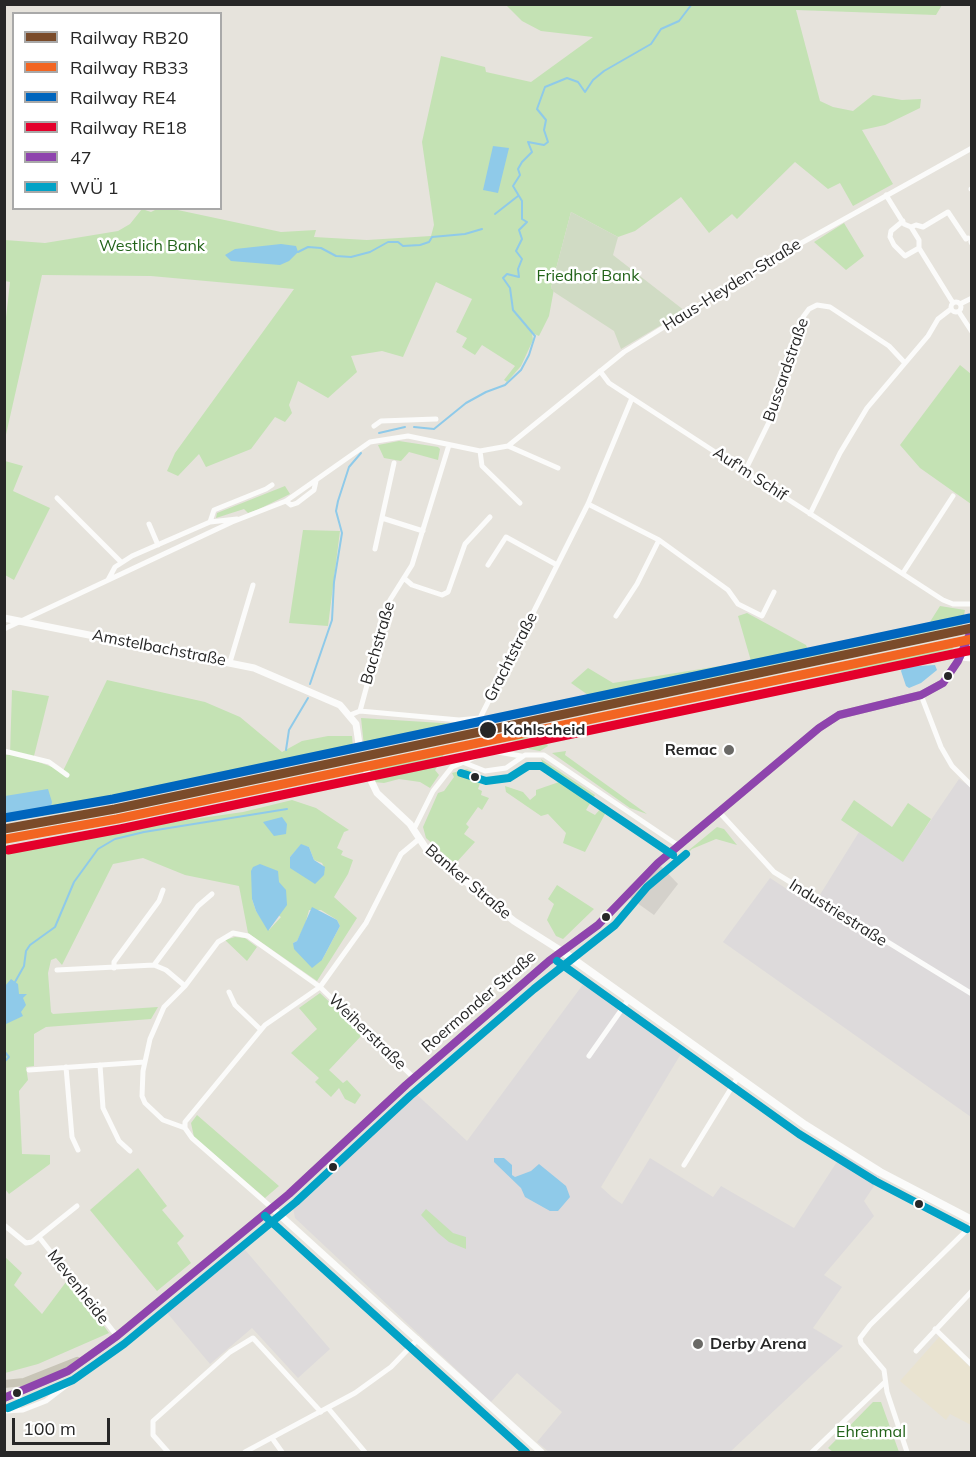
<!DOCTYPE html>
<meta charset="utf-8">
<style>
body{margin:0}
#map{position:relative;width:976px;height:1457px;overflow:hidden;background:#e6e3dc;font-family:Mulish,sans-serif}
canvas{display:block}
.frame{position:absolute;inset:0;border:6px solid #272727;pointer-events:none}
.legend{position:absolute;left:12px;top:12px;width:210px;height:198px;box-sizing:border-box;background:#fff;border:2px solid #a9a9a9;margin:0;padding:8px 10px;list-style:none;font-size:18px;color:#272727}
.legend li{display:flex;align-items:center;gap:12px;height:30px}
.legend b{width:30px;border:2px solid #a9a9a9}
.scale{position:absolute;left:12px;top:1418px;width:98px;height:27px;box-sizing:border-box;border:3px solid #272727;border-top:0;padding-left:8px;font-size:18px;line-height:21px;white-space:nowrap;color:#272727;-webkit-text-stroke:4px #fff;paint-order:stroke}
</style>
<div id="map">
<canvas width="976" height="1457"></canvas>
<div class="frame"></div>
<ul class="legend">
<li><b style="height:8px;background:#7a4b2a"></b>Railway RB20</li>
<li><b style="height:8px;background:#f26522"></b>Railway RB33</li>
<li><b style="height:8px;background:#0065bd"></b>Railway RE4</li>
<li><b style="height:8px;background:#e4002b"></b>Railway RE18</li>
<li><b style="height:8px;background:#8e44ad"></b>47</li>
<li><b style="height:8px;background:#02a2c6"></b>WÜ 1</li>
</ul>
<div class="scale">100 m</div>
</div>
<script>
const context = document.querySelector('canvas').getContext('2d');
context.lineJoin = 'round';
function fill(path, color) { context.fillStyle = color; context.fill(path, 'evenodd'); }
const shape = rows => new Path2D(rows.map(r => 'M' + r).join(''));
function trace(path, color, width, dash) { context.strokeStyle = color; context.lineWidth = width; context.lineCap = dash ? 'butt' : 'round'; context.setLineDash(dash || []); context.stroke(path); }
function label(font, color, halo, rows, align = 'center') {
  context.font = font + ' Mulish,sans-serif'; context.lineWidth = 5; context.setLineDash([]); context.textBaseline = 'middle'; context.strokeStyle = halo; context.fillStyle = color; for (const [text, x, y, turn = 0] of rows) {
    context.save(); context.translate(x, y); context.rotate((+turn || 0) * Math.PI / 180); context.textAlign = isNaN(turn) ? turn : align; if (halo) context.strokeText(text, 0, 0); context.fillText(text, 0, 0); context.restore();
  }
}
fill(shape([
 [959,779,972,788,971,1117,723,942,770,878,813,906,859,832,903,861],
 [587,979,685,1047,601,1187,612,1197,622,1204,650,1158,713,1197,721,1186,794,1228,842,1154,880,1177,864,1201,874,1216,824,1275,842,1287,813,1328,843,1346,730,1452,549,1452,537,1442,562,1412,517,1373,491,1402,295,1218,293,1208,298,1199,413,1091,467,1141],
 [240,1244,330,1349,298,1378,252,1328,210,1364,163,1308]
]), '#dddadb');
fill(shape([
 [939,1337,971,1368,971,1425,950,1414,946,1420,900,1381]
]), '#e9e3d0');
fill(shape([
 [506,5,942,5,936,15,796,10,820,101,833,107,853,111,873,95,902,100,921,99,920,108,885,125,862,130,893,184,853,206,840,183,828,189,795,162,737,219,732,214,709,233,681,197,635,231,618,237,571,212,551,288,554,289,549,316,539,336,532,333,533,340,521,366,507,382,504,380,515,366,482,345,475,355,462,347,467,338,456,332,472,299,436,282,403,357,382,351,351,356,357,372,328,398,298,381,289,405,292,413,285,422,275,417,251,449,206,467,199,454,178,476,167,471,175,453,294,289,151,276,42,275,5,439,4,335,10,282,5,281,5,240,45,243,118,231,130,224,142,209,151,212,159,208,173,209,281,232,316,230,314,237,367,240,431,236,434,225,422,142,441,56,485,67,486,72,531,82,593,37,541,31,522,21],
 [844,223,864,256,846,270,814,242],
 [960,365,971,374,971,504,920,468,900,445],
 [399,441,438,447,440,449,438,460,409,452,401,461,384,458,378,445],
 [5,461,23,466,13,491,50,508,14,580,5,575],
 [285,486,290,494,257,510,248,513,244,509,216,518,217,513],
 [303,530,340,531,328,626,289,623],
 [940,606,965,610,962,625,598,702,571,683,588,668,613,683,751,661,738,616,747,613,806,645,808,650,928,625],
 [957,641,947,658,941,655,758,687,586,719,582,723,576,719],
 [107,680,205,702,240,717,282,752,302,741,328,736,352,736,353,748,78,810,5,822,4,755,10,755,12,690,49,696,33,760,63,771],
 [361,718,458,724,455,728,364,746],
 [526,736,528,739,544,738,548,746,540,751,529,749,524,744,503,739],
 [444,750,443,758,435,770,439,775,430,788,420,782,399,779,384,783,374,782,367,766],
 [566,751,565,755,647,814,630,808,552,753],
 [541,759,595,795,586,810,595,815,601,808,606,812,585,852,563,843,566,833,548,814,541,816,506,792,505,786,523,792,530,800,536,795,536,790,559,782,555,772,547,774],
 [467,769,482,777,478,789,482,791,481,795,489,798,482,810,478,807,466,824,469,827,464,834,475,842,455,864,426,838,423,827,438,793,444,791,454,777,452,773],
 [292,800,316,808,349,830,344,832,337,848,343,851,341,855,353,860,348,874,334,897,357,918,317,981,248,933,239,886,185,875,143,858,113,864,62,965,56,958,51,960,48,973,51,1012,53,1014,158,1007,151,1019,46,1027,34,1034,34,1066,26,1067,28,1080,19,1091,22,1154,50,1155,50,1164,9,1194,4,1188,4,846,243,812],
 [301,845,309,847,314,860,322,863,325,869,290,857],
 [252,899,281,917,269,930,256,911],
 [309,910,321,910,337,920,340,926,322,960,293,943,297,941,305,925],
 [854,800,892,827,908,803,931,819,903,862,841,820],
 [717,827,724,829,737,845,716,839,692,849,680,861,678,859],
 [557,885,594,909,563,939,556,936,547,920,554,904,548,899],
 [235,937,245,938,257,947,247,961,225,940],
 [320,993,363,1034,329,1070,343,1083,347,1080,361,1095,355,1104,345,1099,339,1088,331,1097,315,1082,319,1078,291,1053,317,1029,299,1008],
 [197,1115,279,1186,265,1198,194,1137,191,1123],
 [138,1168,167,1206,162,1210,184,1236,177,1243,191,1263,157,1291,90,1210],
 [426,1209,453,1233,466,1237,466,1249,449,1242,438,1233,421,1215],
 [4,1256,22,1273,14,1285,42,1314,69,1278,109,1333,38,1364,5,1373],
 [873,1402,881,1402,899,1452,833,1452,828,1448]
]), '#c4e2b4');
fill(shape([
 [571,212,618,237,613,255,685,311,621,349,614,331,554,292,551,288]
]), '#d0dbc4');
fill(shape([
 [658,863,678,884,654,915,626,895]
]), '#d4d1cb');
fill(shape([
 [493,146,509,148,498,193,483,190],
 [281,244,296,246,298,252,289,261,280,265,231,261,225,255,235,249],
 [935,665,937,670,921,683,909,688,906,686,901,671,903,667],
 [48,789,52,802,51,807,5,816,5,796],
 [282,817,287,824,286,834,274,836,263,822],
 [301,844,309,847,314,860,325,867,324,875,315,884,290,868,290,857],
 [260,864,278,871,279,882,286,890,287,905,268,931,256,911,252,899,251,871,253,867],
 [312,907,337,920,340,926,322,960,312,968,294,949,293,943,297,941],
 [11,979,18,984,19,994,27,994,23,998,26,1005,21,1012,23,1016,6,1024,5,986],
 [494,1158,504,1158,512,1165,512,1175,515,1177,531,1171,539,1164,566,1186,570,1197,558,1211,550,1211,525,1197,521,1188,494,1162]
]), '#8fcae9');
trace(shape([
 [495,214,518,196],
 [298,252,308,247,321,248,336,256,351,257,370,252,388,242,398,242,403,246,420,245,429,242,432,237,465,234,482,229],
 [414,427,434,429,466,403,486,392,505,385,521,370,529,355,535,336,513,310,510,288,503,278,507,274,519,277,518,269,522,259,516,251,522,239,519,230,527,222,522,219,522,201,513,186,520,175,518,169,522,162,532,152,528,142,544,145,548,142,544,130,546,120,537,109,545,87,567,78,578,82,585,92,593,80,604,71,651,44,661,29,679,21,692,4],
 [379,433,405,427],
 [310,684,332,620,334,582,342,533,336,511,338,501,349,467,361,453],
 [286,750,289,730,308,698],
 [15,982,24,966,26,951,30,945,55,927,74,882,98,849,115,839,144,832,287,809],
 [4,1051,9,1057,4,1062]
]), '#8fcae9', 2);
trace(shape([
 [359,744,366,770]
]), '#c0bdb8', 7, [7, 3.5]);
trace(shape([
 [971,189,972,189],
 [886,195,904,224,911,227,919,240,919,248,953,303],
 [903,221,891,231,890,237,894,245,905,256,919,248],
 [911,227,916,225,923,227,948,212,966,239,968,238],
 [971,242,972,244],
 '951 307a5 5 0 1 1 10 0a5 5 0 1 1-10 0Z',
 [960,304,972,298],
 [959,312,972,332],
 [600,371,609,383,632,398,943,600,953,604,972,604],
 [374,426,381,421,436,419],
 [508,446,558,468],
 [480,451,482,466,520,503],
 [745,471,772,416,803,317,809,309,817,305,830,307,889,346,904,362],
 [57,498,121,562],
 [286,501,291,505,297,503,314,490,316,481],
 [588,504,659,540,728,590,738,604,762,616,774,592],
 [810,514,840,453,867,408,928,336,938,319,951,309],
 [382,518,423,531],
 [210,522,214,510,266,489,272,485],
 [149,524,158,545],
 [375,549,394,463],
 [488,565,506,537,557,565],
 [903,573,953,496],
 [405,579,412,585,442,595,448,592,465,544,490,517],
 [108,580,115,567,132,556,210,522,237,519],
 [616,616,637,584,659,540],
 [4,629,232,522,286,501,370,442,408,436,480,451,508,446,624,352,778,256,972,148],
 [960,658,972,659],
 [230,662,253,585],
 [921,695,941,747,952,766,972,786],
 [360,711,390,600,412,565,449,445],
 [350,715,360,711,459,720,480,718,588,504,632,398],
 [4,751,49,762,67,775],
 [465,763,485,771,506,768,525,755,544,755,679,846],
 [720,813,774,872,972,994],
 [414,829,433,791,452,767,485,753,498,752,521,756],
 [154,965,198,906,212,894],
 [114,968,114,962,159,901,163,890],
 [57,970,154,965,166,970,185,986],
 [229,992,235,1005,260,1029],
 [589,1056,629,999],
 [100,1065,103,1108,119,1141,130,1151],
 [66,1067,72,1137,78,1150],
 [29,1070,145,1062],
 [185,1128,163,1120,145,1103,142,1096,143,1071,150,1039,164,1007,185,986,218,942,233,933,248,936,320,987,414,1078],
 [684,1165,738,1077],
 [272,1208,192,1138,185,1128,185,1122,265,1025,320,987,366,923,401,854,419,839],
 [4,1225,26,1243,32,1242,77,1206],
 [39,1237,117,1336],
 [935,1329,972,1365],
 [916,1351,972,1291],
 [328,1408,365,1452],
 [4,1411,23,1410,46,1401,89,1368],
 [272,1438,282,1452],
 [168,1452,153,1435,153,1421,230,1352,253,1338,321,1412],
 [245,1452,355,1393,391,1367,418,1339],
 [812,1452,885,1382],
 [907,1452,887,1392,884,1370,861,1343,860,1338,870,1325,972,1225]
]), '#fbfbfa', 5);
trace(shape([
 [4,618,254,668,340,705,356,724,359,744],
 [366,770,377,793,410,824,427,850,514,921,563,952],
 [272,1208,541,1452]
]), '#fbfbfa', 7);
trace(shape([
 [563,952,805,1125,880,1172,972,1220]
]), '#fbfbfa', 8);
trace(shape([
 [4,1384,24,1382,77,1361],
 [4,1398,68,1371,117,1336,289,1194,406,1085,549,961,598,925,658,863,819,728,839,715,921,695,943,683,958,661,972,628]
]), '#c8c5b7', 8);
trace(shape([
 [4,1398,68,1371,117,1336,289,1194,406,1085,549,961,598,925,658,863,819,728,839,715,921,695,943,683,958,661,972,629]
]), '#8e44ad', 8);
trace(shape([
 [461,773,486,781,509,778,528,766,541,766,673,855],
 [557,961,799,1134,875,1181,967,1229],
 [265,1216,526,1452],
 [8,1408,73,1380,124,1344,296,1202,410,1096,534,989,615,925,647,887,686,854]
]), '#02a2c6', 8);
trace(shape([
 [4,829,115,809,972,628]
]), '#7a4b2a', 9);
trace(shape([
 [6,839,117,819,972,639]
]), '#f26522', 9);
trace(shape([
 [4,818,113,799,970,618]
]), '#0065bd', 9);
trace(shape([
 [8,850,120,829,972,650]
]), '#e4002b', 9);
for (const [x, y, r, color] of [
 [948,676,5,"#272727"],
 [488,730,9,"#272727"],
 [729,750,6,"#6a6966"],
 [475,777,5,"#272727"],
 [606,917,5,"#272727"],
 [333,1167,5,"#272727"],
 [919,1204,5,"#272727"],
 [698,1344,6,"#6a6966"],
 [17,1393,5,"#272727"]
]) { const dot = new Path2D(); dot.arc(x, y, r, 0, 2 * Math.PI); context.fillStyle = color; context.fill(dot); trace(dot, '#fff', 2); }
label('16px', '#226319', '#fff', [
 ["Westlich Bank",152,246],
 ["Friedhof Bank",588,276],
 ["Ehrenmal",871,1432]
]);
label('16px', '#272727', '#fff', [
 ["Haus-Heyden-Straße",732,285,-32],
 ["Bussardstraße",786,370,-71],
 ["Auf'm Schif",750,474,33],
 ["Bachstraße",378,643,-74],
 ["Amstelbachstraße",159,648,11],
 ["Grachtstraße",511,657,-63],
 ["Banker Straße",468,882,40],
 ["Industriestraße",838,913,32],
 ["Roermonder Straße",479,1002,-41],
 ["Weiherstraße",367,1032,44],
 ["Mevenheide",78,1287,52]
]);
label('bold 16px', '#272727', '#fff', [
 ["Kohlscheid",503,730]
], 'left');
label('bold 16px', '#272727', '#fff', [
 ["Remac",717,750],
 ["Derby Arena",710,1344,"left"]
], 'right');
</script>
